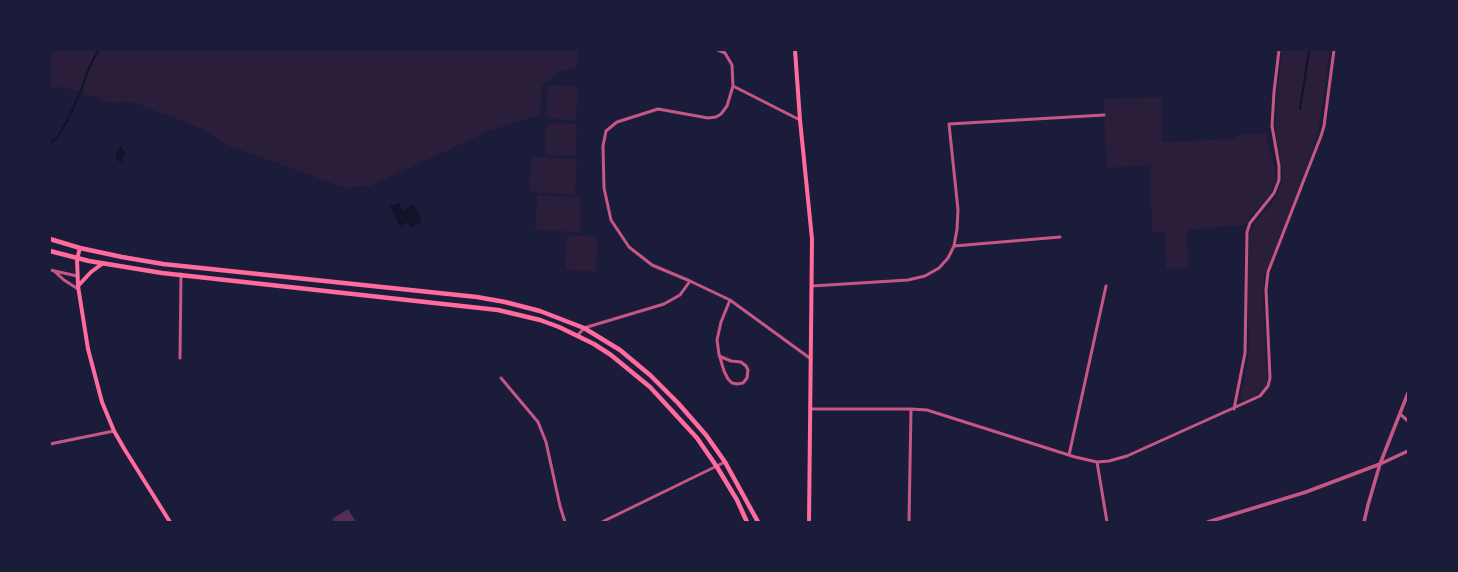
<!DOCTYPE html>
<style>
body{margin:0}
#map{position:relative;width:1458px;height:572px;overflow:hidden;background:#1b1b3a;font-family:Ubuntu,sans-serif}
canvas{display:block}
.frame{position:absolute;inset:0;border:51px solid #1b1b3a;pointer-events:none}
</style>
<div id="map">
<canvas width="1458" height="572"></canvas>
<div class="frame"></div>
</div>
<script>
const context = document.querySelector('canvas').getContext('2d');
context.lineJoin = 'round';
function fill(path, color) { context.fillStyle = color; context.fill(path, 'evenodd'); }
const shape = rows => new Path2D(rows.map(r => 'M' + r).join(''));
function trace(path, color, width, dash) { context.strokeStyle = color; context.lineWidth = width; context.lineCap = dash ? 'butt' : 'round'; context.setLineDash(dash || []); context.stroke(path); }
fill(shape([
 [50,50,578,50,577,67,557,73,542,86,540,115,489,131,370,186,346,188,227,145,202,129,139,104,124,102,109,103,97,97,62,87,50,88],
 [1282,50,1330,50,1321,115,1317,136,1307,168,1264,277,1263,298,1267,382,1265,389,1259,395,1244,401,1240,397,1247,367,1249,350,1247,279,1249,237,1255,222,1271,205,1277,196,1282,181,1282,168,1278,151,1275,132,1277,93],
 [552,85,578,86,576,120,549,119,546,115,548,87],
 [1161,97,1162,142,1235,139,1238,135,1264,134,1267,133,1267,140,1275,168,1275,183,1271,193,1252,214,1245,225,1187,230,1188,267,1166,269,1165,232,1152,232,1150,165,1107,168,1103,99],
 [550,123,577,124,576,156,547,155,545,151,546,125],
 [535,157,577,159,575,195,533,193,529,188,531,161],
 [537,195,581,197,580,232,535,230],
 [567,235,598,237,596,271,565,270]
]), '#2a1e3b');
fill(shape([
 [120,146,122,147,122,149,126,152,125,155,122,154,123,156,122,162,116,160,117,156,115,156,117,150,119,150],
 [399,203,403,211,414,205,422,222,411,227,408,222,400,226,390,206]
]), '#12122b');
trace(shape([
 [1300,109,1309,50],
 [50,144,59,135,69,117,82,88,88,70,98,50]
]), '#12122b', 2);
fill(shape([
 [348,509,356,522,334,522,332,519]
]), '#542f53');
trace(shape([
 [718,50,725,53,732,65,733,86,727,106,721,114,716,117,708,118,658,109,617,122,606,131,603,146,604,188,611,220,629,247,652,265,690,281,730,300,811,359],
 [733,86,800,120],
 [954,246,1060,237],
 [50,270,77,276],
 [54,271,64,280,78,289],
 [812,286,908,280,925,276,939,268,948,258,954,246,957,229,958,210,949,124,1104,115],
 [578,335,584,328,664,304,680,295,690,281],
 [719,356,731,361,741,362,746,366,748,370,747,378,743,383,737,384,732,383,728,379,724,371,719,354,717,340,721,322,730,300],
 [180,358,181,274],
 [501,378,538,422,546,442,560,506,565,522],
 [811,409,911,409,927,410,1075,457,1097,462,1109,461,1127,456,1260,396,1268,386,1270,378,1266,290,1268,272,1321,136,1324,126,1334,50],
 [1234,409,1245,353,1247,232,1250,223,1274,193,1279,180,1279,166,1272,126,1274,92,1279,50],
 [1400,414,1408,421],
 [50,444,114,431],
 [1069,455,1106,286],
 [1097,462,1107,522],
 [602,522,725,462],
 [909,522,911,409]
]), '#c65784', 3);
trace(shape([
 [1208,522,1306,492,1380,464,1408,451],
 [1364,522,1368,505,1380,464,1408,393]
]), '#c65784', 3.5);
trace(shape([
 [795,50,800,120,812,239,809,522],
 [80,248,77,259,78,286,88,349,102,402,114,431,125,450,170,522],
 [78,286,91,272,102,264]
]), '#ff6b9d', 4);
trace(shape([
 [50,239,80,248,122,257,163,264,477,297,505,302,540,311,584,328,620,350,650,375,678,403,706,435,725,462,758,522],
 [50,251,89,261,162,273,498,310,540,320,559,327,594,344,611,355,650,387,697,438,717,467,737,500,747,522]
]), '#ff6b9d', 4.5);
</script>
